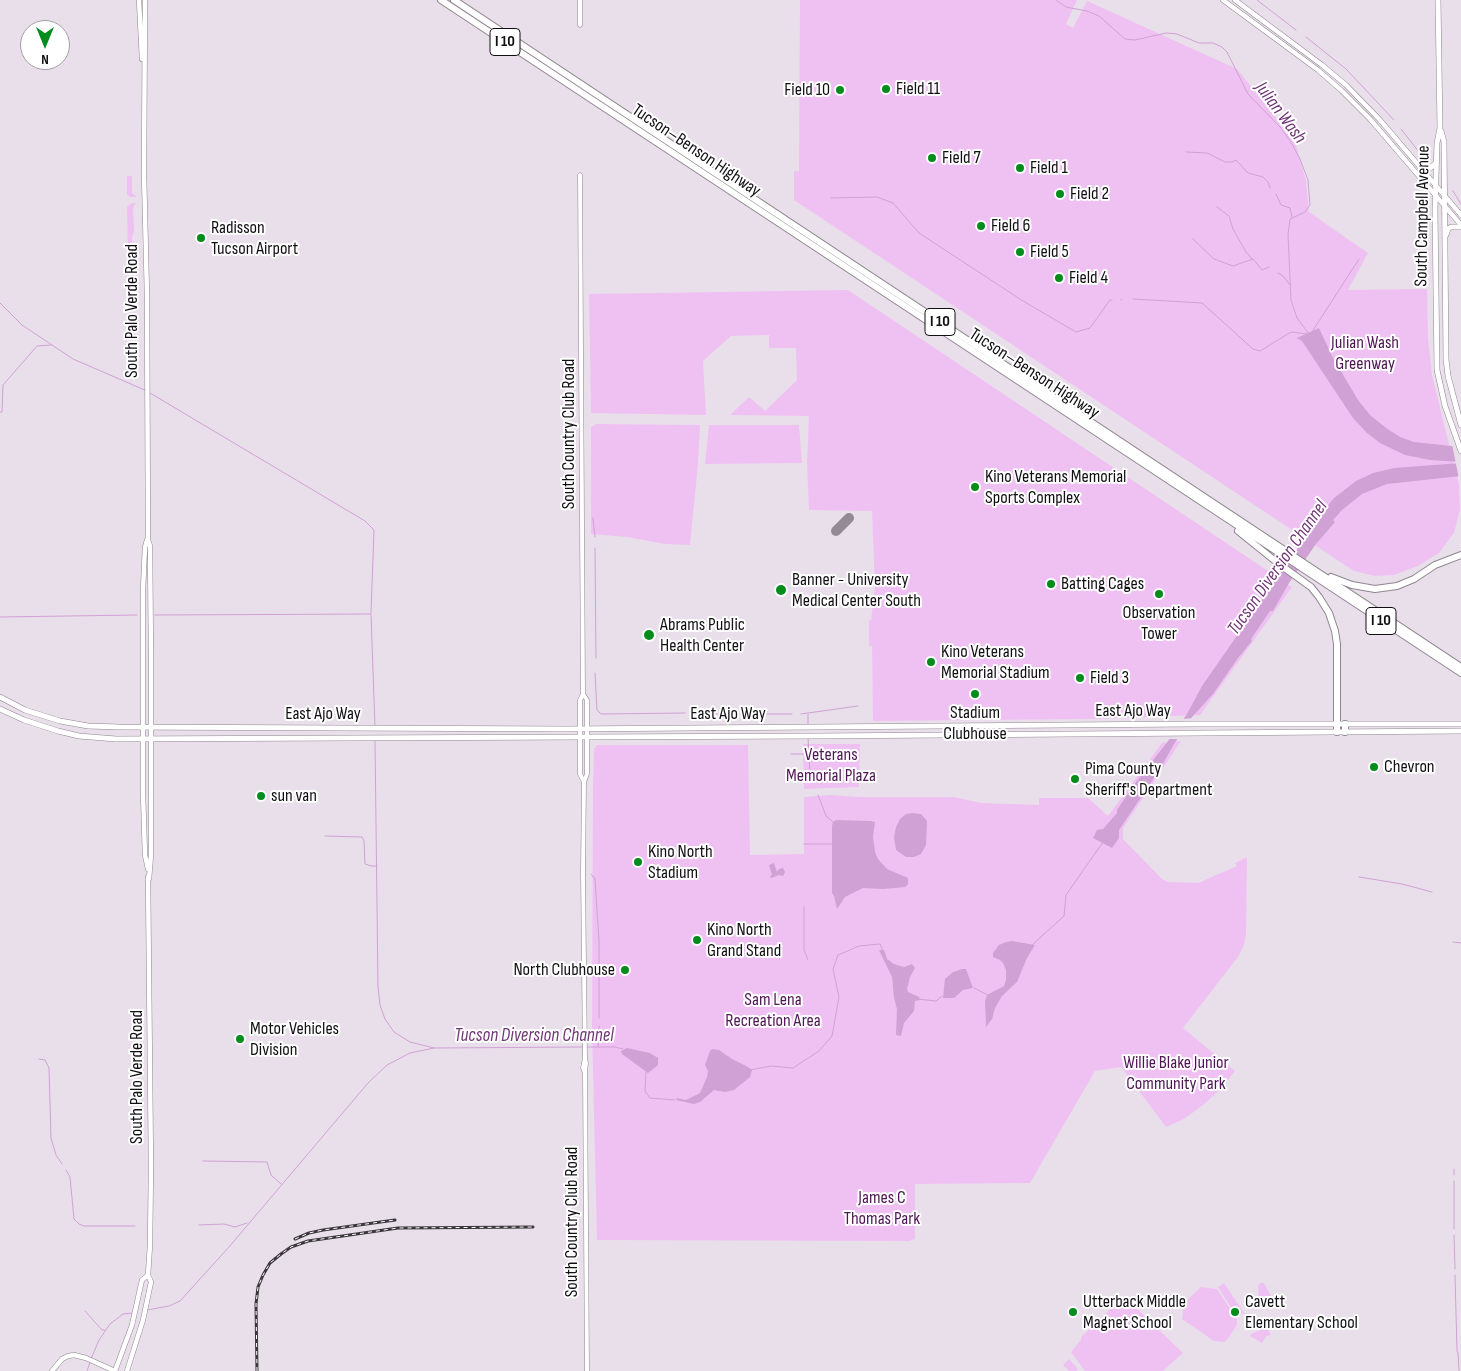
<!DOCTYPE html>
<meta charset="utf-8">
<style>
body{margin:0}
#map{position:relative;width:1461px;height:1371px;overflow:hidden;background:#e9dfea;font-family:"Sofia Sans Condensed",sans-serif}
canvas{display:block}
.north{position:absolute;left:20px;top:20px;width:50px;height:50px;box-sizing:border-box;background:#fff;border:1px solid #a09fa1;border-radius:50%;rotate:180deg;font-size:14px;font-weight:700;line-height:20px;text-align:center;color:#120f13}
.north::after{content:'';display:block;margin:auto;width:18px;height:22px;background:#018c1b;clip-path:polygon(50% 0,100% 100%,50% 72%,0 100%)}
</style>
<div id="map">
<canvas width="1461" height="1371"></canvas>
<div class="north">N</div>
</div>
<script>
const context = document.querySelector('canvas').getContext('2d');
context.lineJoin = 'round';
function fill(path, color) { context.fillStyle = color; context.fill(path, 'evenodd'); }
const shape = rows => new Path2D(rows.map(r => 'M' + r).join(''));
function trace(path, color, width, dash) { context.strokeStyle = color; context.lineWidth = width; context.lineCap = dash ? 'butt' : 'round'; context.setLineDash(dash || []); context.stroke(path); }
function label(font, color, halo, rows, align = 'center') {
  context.font = font + ' "Sofia Sans Condensed",sans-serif'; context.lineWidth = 4; context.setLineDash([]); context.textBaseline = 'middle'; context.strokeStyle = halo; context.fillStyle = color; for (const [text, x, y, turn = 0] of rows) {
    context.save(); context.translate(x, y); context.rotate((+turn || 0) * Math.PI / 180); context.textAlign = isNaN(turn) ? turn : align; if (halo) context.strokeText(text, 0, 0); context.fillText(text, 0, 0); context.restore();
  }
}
fill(shape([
 [800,0,1077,0,1066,24,1073,28,1087,1,1237,69,1295,142,1306,181,1309,212,1368,253,1348,290,1427,289,1428,338,1432,375,1459,485,1460,509,1454,533,1439,553,1418,566,1394,575,1375,576,1354,571,794,200,794,171,799,171],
 [127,176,132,176,132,193,137,197,130,197,127,194],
 [132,203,136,203,133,208,134,231,132,237,132,249,128,250,127,207],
 [848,290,1292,587,1200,715,1091,719,873,721,872,646,869,646,869,620,871,620,875,588,872,511,809,510,807,463,809,416,730,415,749,397,765,411,797,380,796,348,769,348,769,335,731,336,703,361,706,415,591,413,589,294],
 [596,424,700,425,698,464,690,545,665,544,627,537,591,534,591,427],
 [709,425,799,425,802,463,705,464],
 [1181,741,1123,828,1123,839,1162,879,1168,882,1198,883,1237,866,1235,863,1247,857,1246,934,1244,945,1238,957,1183,1028,1235,1071,1221,1089,1203,1105,1184,1119,1166,1127,1121,1067,1095,1071,1030,1183,915,1184,915,1239,909,1241,597,1240,592,1028,593,787,594,749,597,745,748,745,750,855,804,854,804,797,832,795,858,797,954,797,981,803,1039,805,1039,798,1088,798,1108,816,1162,743],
 [803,744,860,744,859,787,804,789],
 [1224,1283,1244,1313,1237,1317,1218,1287],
 [1260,1283,1264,1283,1271,1296,1271,1302,1262,1304,1259,1302,1258,1286],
 [1201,1287,1217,1289,1237,1319,1237,1325,1227,1340,1224,1342,1214,1341,1182,1319,1184,1303],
 [1124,1296,1183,1353,1163,1371,1085,1371,1071,1352,1081,1340,1081,1337],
 [1267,1327,1271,1335,1266,1336,1262,1343,1250,1336,1251,1334],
 [1069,1359,1078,1369,1076,1371,1069,1371,1063,1365]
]), '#efc1f3');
fill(shape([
 [1319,328,1332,356,1358,400,1370,415,1386,428,1400,437,1414,442,1461,447,1461,462,1430,460,1405,455,1380,443,1367,433,1353,418,1302,341,1297,338],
 [1461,463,1461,476,1387,484,1362,494,1342,510,1333,520,1335,522,1316,544,1289,583,1273,611,1270,611,1251,639,1252,641,1238,658,1213,694,1192,717,1174,744,1160,769,1119,830,1119,838,1112,848,1093,838,1097,830,1103,829,1117,813,1117,810,1133,786,1168,741,1187,714,1202,686,1325,509,1334,498,1356,481,1373,473,1394,468],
 [912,813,921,814,927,821,926,845,921,854,914,857,906,857,896,850,894,837,896,827,900,819,906,814],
 [836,820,871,821,875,822,873,837,875,852,878,859,887,869,908,878,908,884,905,887,883,889,863,888,845,897,837,909,834,896,832,893,832,826,833,822],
 [774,863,777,872,779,869,783,868,785,872,783,876,779,875,771,878,770,876,772,875,769,865],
 [1012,941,1035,945,1027,958,1017,982,1002,996,995,1008,992,1019,986,1027,985,1001,987,995,1004,986,1006,980,1006,970,1003,963,1000,960,993,957,993,953,999,945,1006,942],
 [879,950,884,950,887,959,894,964,904,967,912,964,915,968,910,977,907,989,908,992,919,997,920,1000,915,1001,914,1011,904,1023,901,1036,896,1035,897,1009,894,998,892,977],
 [962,969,966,969,973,988,963,990,954,998,943,998,945,979,953,972],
 [627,1048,650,1053,658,1058,658,1065,648,1073,622,1054,621,1051],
 [712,1049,719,1050,732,1059,748,1067,752,1070,750,1077,734,1090,725,1092,714,1090,700,1102,694,1104,676,1100,677,1098,686,1100,700,1093,707,1077,708,1071,705,1065,710,1051]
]), '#d0a1d4');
fill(shape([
 [1452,444,1461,445,1461,479,1459,479],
 [1194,718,1180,739,1169,739,1182,719]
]), '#e9dfea');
trace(shape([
 [1056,0,1066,7,1087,11,1099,16,1125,39,1135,40,1166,33,1177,34,1199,43,1213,43,1222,47,1227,52,1248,94,1281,128,1292,144,1300,159,1308,180,1310,205,1305,212,1290,219,1288,234,1291,300,1297,318,1309,334],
 [1257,0,1296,30],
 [1306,37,1346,69,1394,120],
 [1401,129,1426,161],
 [1186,152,1207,153,1225,162,1232,162,1236,160,1248,173,1263,177,1268,182,1270,188],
 [1453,191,1461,204],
 [1276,194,1281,205,1290,208,1292,217],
 [831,198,877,197,893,203,919,233,1023,301,1076,332,1090,328,1110,300,1112,300],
 [1217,207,1229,216,1233,229,1246,252,1252,259],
 [1193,239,1214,259,1233,266,1253,259,1262,270,1269,267],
 [1278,273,1283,276,1290,285],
 [1133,299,1202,303,1253,349,1260,351,1291,332,1308,334],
 [1121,300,1122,299],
 [0,303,22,325,73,359,147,391],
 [1312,332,1359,259],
 [150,393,365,521,374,530,371,613],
 [0,412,2,412,3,385,37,346,51,345],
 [593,518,595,537],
 [595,548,596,658],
 [155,615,371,614,375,727],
 [0,617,137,615],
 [595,673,597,710,601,714,685,713],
 [704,714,792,714],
 [801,714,858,706],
 [808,725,808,714],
 [808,737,810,774,813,782],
 [375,741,378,987,380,1005,385,1019,394,1032,410,1042,434,1048],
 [791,754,808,754],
 [818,795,826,816,833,822],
 [325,836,362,837,364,841,365,864,371,866,377,866],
 [804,844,832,844],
 [591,874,595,879,599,941,599,1018],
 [1359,877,1402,884,1432,892],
 [804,907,804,950,808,960],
 [1453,942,1461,943],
 [1032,945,1064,916,1066,895,1103,842],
 [974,988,988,995],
 [918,999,936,1001,942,996],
 [587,1047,615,1047,623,1049],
 [598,1047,599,1026],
 [39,1059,45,1060,49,1068,51,1138,56,1155,62,1164],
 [750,1070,771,1066,793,1068,819,1051,832,1036,839,997,833,969,838,955,859,946,880,944,883,951],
 [646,1072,645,1091,650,1098,675,1100],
 [203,1161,267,1162,271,1175,281,1184],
 [1454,1169,1454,1175],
 [66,1170,70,1177,74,1219,79,1224,84,1226,135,1226],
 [1454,1181,1454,1229],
 [199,1225,224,1224,235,1227,247,1223],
 [1454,1235,1455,1269],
 [1455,1275,1457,1351,1458,1353,1459,1371],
 [147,1310,169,1306,180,1301,229,1247,368,1083,387,1065,410,1053,434,1048,583,1047],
 [85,1311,102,1330,105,1330],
 [91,1359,99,1340,110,1324,123,1314,133,1313],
 [87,1371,90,1362]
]), '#d0a1d4', 1);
trace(shape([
 [836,531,849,518]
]), '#928b93', 10);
const tertiary = shape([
 [580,0,580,25],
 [580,175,583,694,580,700,580,774,584,782],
 [583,694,587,700,587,774,584,782,583,873,585,1058,583,1068,585,1073,587,1371],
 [585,1059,586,1063,585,1073]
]);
const secondary = shape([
 [139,0,142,59],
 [145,0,144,173,147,296,148,540,150,546,151,656,151,855,149,879],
 [1223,0,1318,70,1341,90,1370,119,1461,225],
 [1235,0,1322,65,1346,85,1380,120,1461,215],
 [147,540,145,547,143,590,143,793,145,855,148,869],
 [52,1371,62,1359,68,1356,74,1355,86,1358,115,1371],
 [115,1371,132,1325,142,1280,148,1275],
 [127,1371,143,1320,151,1282,148,1275,150,1245,151,1167,148,877]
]);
const primary = shape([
 [1438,0,1440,128,1437,143,1435,210,1437,370,1445,406,1461,451],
 [1441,131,1444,142,1446,359,1448,376,1461,425],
 [1422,169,1430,168,1436,163],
 [1446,235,1448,229,1451,227,1461,227],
 [0,697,25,710,60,721,88,726,119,727,567,729,1190,724,1461,724],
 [0,709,24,720,58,731,79,736,116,739,816,736,1461,731]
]);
const motorway = shape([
 [441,0,1461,673],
 [454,0,1461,667],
 [1238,531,1279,564,1311,587,1319,597,1329,613,1335,631,1337,644,1337,732],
 [1331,577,1352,585,1375,589,1397,586,1414,579,1435,565,1461,555],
 [1345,732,1345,724]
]);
trace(tertiary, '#8f868f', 5);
trace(secondary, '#8f868f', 5.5);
trace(primary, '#8f868f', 6);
trace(motorway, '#8f868f', 8);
trace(tertiary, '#fff', 4);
trace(secondary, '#fff', 4.5);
trace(primary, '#fff', 5);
trace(motorway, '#fff', 6);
const rail = shape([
 [295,1239,309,1233,323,1230,395,1220],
 [257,1371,256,1304,258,1287,263,1275,270,1263,281,1254,291,1247,308,1241,398,1228,533,1227]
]);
trace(rail, '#3b373c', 3);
trace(rail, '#fff', 1, [4]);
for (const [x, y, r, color] of [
 [886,89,5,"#018c1b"],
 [840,90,5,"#018c1b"],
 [932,158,5,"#018c1b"],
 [1020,168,5,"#018c1b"],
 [1060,194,5,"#018c1b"],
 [981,226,5,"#018c1b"],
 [201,238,5,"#018c1b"],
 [1020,252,5,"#018c1b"],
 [1059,278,5,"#018c1b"],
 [975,487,5,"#018c1b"],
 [1051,584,5,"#018c1b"],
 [781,590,6,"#018c1b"],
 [1159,594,5,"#018c1b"],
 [649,635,6,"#018c1b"],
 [931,662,5,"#018c1b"],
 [1080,678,5,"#018c1b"],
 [975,694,5,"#018c1b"],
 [1374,767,5,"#018c1b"],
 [1075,779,5,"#018c1b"],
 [261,796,5,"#018c1b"],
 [638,862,5,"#018c1b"],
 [697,940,5,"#018c1b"],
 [625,970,5,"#018c1b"],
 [240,1039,5,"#018c1b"],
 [1073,1312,5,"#018c1b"],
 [1235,1312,5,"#018c1b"]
]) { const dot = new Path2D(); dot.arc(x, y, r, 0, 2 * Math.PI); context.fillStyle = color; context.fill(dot); trace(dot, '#fff', 2); }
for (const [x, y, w] of [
 [505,42,30],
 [940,322,30],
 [1381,621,30]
]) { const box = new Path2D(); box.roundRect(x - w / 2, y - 13.5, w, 27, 4); context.fillStyle = '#fff'; context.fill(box); trace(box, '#120f13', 1); }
label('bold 16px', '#120f13', null, [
 ["I 10",505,42],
 ["I 10",940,322],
 ["I 10",1381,621]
]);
label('18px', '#120f13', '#fff', [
 ["Field 11",896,89],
 ["Field 10",830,90,"right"],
 ["Field 7",942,158],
 ["Field 1",1030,168],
 ["Field 2",1070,194],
 ["Field 6",991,226],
 ["Radisson",211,228],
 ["Tucson Airport",211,249],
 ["Field 5",1030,252],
 ["Field 4",1069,278],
 ["Kino Veterans Memorial",985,477],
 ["Sports Complex",985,498],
 ["Banner - University",792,580],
 ["Medical Center South",792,601],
 ["Batting Cages",1061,584],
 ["Observation",1159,613,"center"],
 ["Tower",1159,634,"center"],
 ["Abrams Public",660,625],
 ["Health Center",660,646],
 ["Kino Veterans",941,652],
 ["Memorial Stadium",941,673],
 ["Field 3",1090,678],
 ["Stadium",975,713,"center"],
 ["Clubhouse",975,734,"center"],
 ["Chevron",1384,767],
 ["Pima County",1085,769],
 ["Sheriff's Department",1085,790],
 ["sun van",271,796],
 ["Kino North",648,852],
 ["Stadium",648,873],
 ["Kino North",707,930],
 ["Grand Stand",707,951],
 ["North Clubhouse",615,970,"right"],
 ["Motor Vehicles",250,1029],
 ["Division",250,1050],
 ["Utterback Middle",1083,1302],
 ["Magnet School",1083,1323],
 ["Cavett",1245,1302],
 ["Elementary School",1245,1323]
], 'left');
label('18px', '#120f13', '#fff', [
 ["Tucson–Benson Highway",696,151,34],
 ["South Campbell Avenue",1423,216,-89],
 ["South Palo Verde Road",132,311,-90],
 ["Tucson–Benson Highway",1034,374,33],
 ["South Country Club Road",569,434,-90],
 ["East Ajo Way",1133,711],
 ["East Ajo Way",323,714],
 ["East Ajo Way",728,714],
 ["South Palo Verde Road",137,1077,-90],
 ["South Country Club Road",572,1222,-90]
]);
label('18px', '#4f1654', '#fff', [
 ["Julian Wash",1365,343],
 ["Greenway",1365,364],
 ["Veterans",831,755],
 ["Memorial Plaza",831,776],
 ["Sam Lena",773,1000],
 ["Recreation Area",773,1021],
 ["Willie Blake Junior",1176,1063],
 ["Community Park",1176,1084],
 ["James C",882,1198],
 ["Thomas Park",882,1219]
]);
label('italic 19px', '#703675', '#fff', [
 ["Julian Wash",1280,113,53],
 ["Tucson Diversion Channel",1278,568,-55],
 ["Tucson Diversion Channel",534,1036]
]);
</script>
